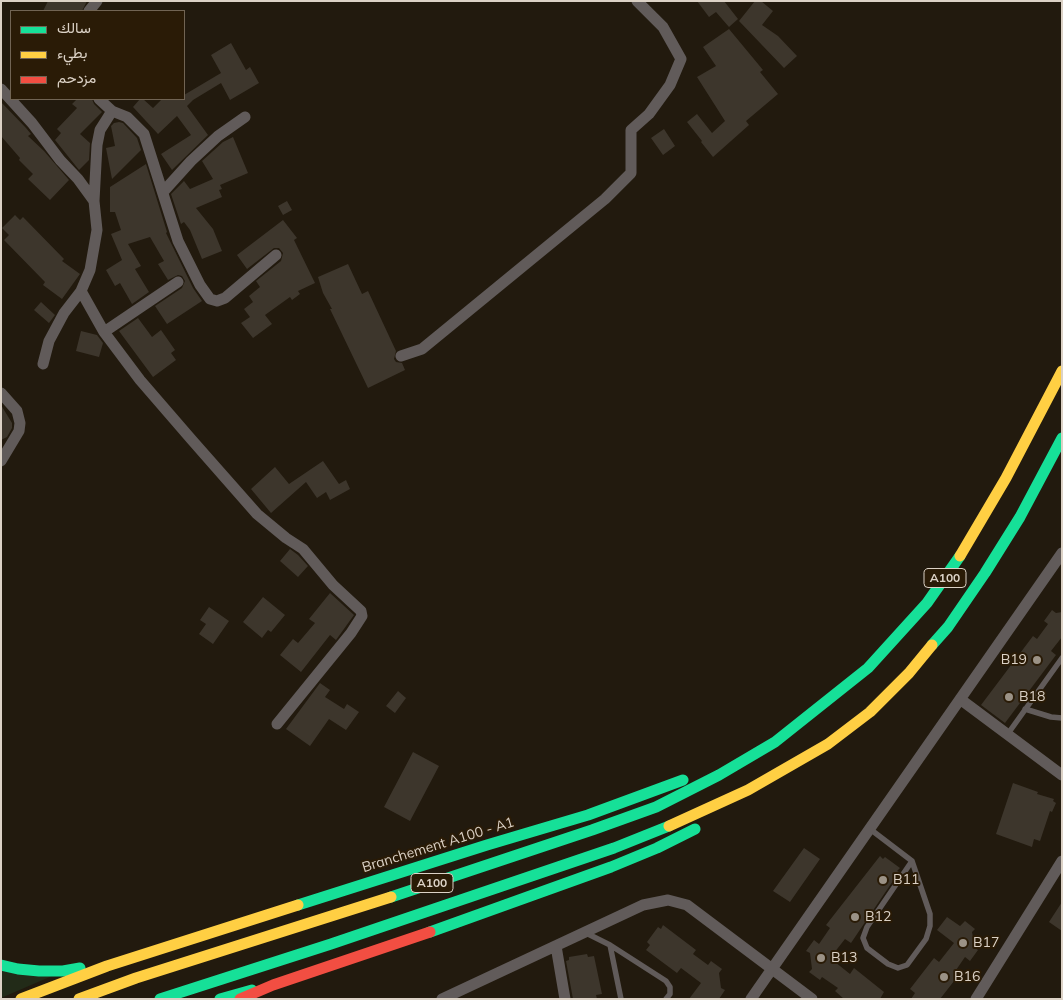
<!DOCTYPE html>
<meta charset="utf-8">
<style>
body{margin:0}
#map{position:relative;width:1063px;height:1000px;overflow:hidden;background:#221a0e;font-family:Mulish,Vazirmatn,sans-serif}
canvas{display:block}
.frame{position:absolute;inset:0;border:2px solid #dcd2c6;pointer-events:none}
.legend{position:absolute;left:10px;top:10px;width:175px;height:90px;box-sizing:border-box;background:#2a1b06;border:1px solid #716453;margin:0;padding:6px 9px;list-style:none;font-size:15px;color:#dcd2c6}
.legend li{display:flex;align-items:center;gap:10px;height:25px}
.legend b{width:25px;border:1px solid #716453}
</style>
<div id="map">
<canvas width="1063" height="1000"></canvas>
<div class="frame"></div>
<ul class="legend">
<li><b style="height:6px;background:#16e098"></b>سالك</li>
<li><b style="height:6px;background:#ffcf43"></b>بطيء</li>
<li><b style="height:6px;background:#f24e42"></b>مزدحم</li>
</ul>
</div>
<script>
const context = document.querySelector('canvas').getContext('2d');
context.lineJoin = 'round';
function fill(path, color) { context.fillStyle = color; context.fill(path, 'evenodd'); }
const shape = rows => new Path2D(rows.map(r => 'M' + r).join(''));
function trace(path, color, width, dash) { context.strokeStyle = color; context.lineWidth = width; context.lineCap = dash ? 'butt' : 'round'; context.setLineDash(dash || []); context.stroke(path); }
function label(font, color, halo, rows, align = 'center') {
  context.font = font + ' Mulish,sans-serif'; context.lineWidth = 4; context.setLineDash([]); context.textBaseline = 'middle'; context.strokeStyle = halo; context.fillStyle = color; for (const [text, x, y, turn = 0] of rows) {
    context.save(); context.translate(x, y); context.rotate((+turn || 0) * Math.PI / 180); context.textAlign = isNaN(turn) ? turn : align; if (halo) context.strokeText(text, 0, 0); context.fillText(text, 0, 0); context.restore();
  }
}
fill(shape([
 [1,971,52,976,1,998]
]), '#222b18');
fill(shape([
 [48,1,87,1,82,11,43,11],
 [697,1,724,1,738,19,729,27,716,12,709,17],
 [755,1,761,1,773,11,762,25,778,36,797,56,784,68,739,21],
 [729,29,763,70,760,72,778,94,746,121,749,125,713,157,701,142,702,141,687,122,697,114,712,133,725,121,697,77,716,66,703,47],
 [231,43,246,70,250,67,259,83,230,100,221,83,193,100,187,106,208,135,172,170,161,154,191,135,177,116,158,134,133,107,140,99,143,99,153,108,162,99,184,99,184,95,221,73,211,55],
 [77,99,92,99,94,104,102,112,80,134,90,143,89,160,79,170,55,140,61,133,57,129,77,108,72,104],
 [1,102,26,128,31,134,28,136,44,151,69,180,50,200,28,179,33,174,19,160,20,158,1,136],
 [119,122,123,123,137,138,141,150,112,179,106,148,115,146,111,126,114,123],
 [664,129,675,146,663,155,651,138],
 [233,137,248,173,220,185,222,189,219,190,222,197,196,208,213,229,222,251,202,259,190,230,184,222,181,224,171,194,184,181,190,189,213,179,202,161,223,142],
 [146,164,167,232,166,233,193,288,202,301,167,324,155,306,182,288,185,281,182,276,178,275,168,280,158,264,164,261,150,237,128,244,141,266,135,269,149,292,132,304,120,283,115,286,106,270,122,260,111,234,121,230,115,212,110,212,110,187],
 [287,201,292,210,283,215,278,206],
 [15,215,20,220,23,217,64,259,62,261,80,274,62,299,43,285,45,282,4,240,9,235,2,228],
 [283,220,297,238,294,240,315,283,298,291,300,294,292,300,290,297,265,315,272,324,253,338,241,323,250,317,244,309,253,302,249,296,260,287,256,281,281,261,283,253,279,248,274,248,247,269,237,255],
 [348,264,362,294,368,291,396,351,394,359,396,362,402,363,405,370,368,388,330,309,332,309,323,293,318,277],
 [41,302,55,315,49,323,34,310],
 [138,318,152,337,161,330,175,350,171,353,176,360,153,377,119,331],
 [81,331,97,335,103,343,99,357,76,351],
 [1,405,12,423,12,428,7,437,1,440],
 [323,461,339,484,346,480,350,489,330,500,326,492,317,498,306,482,271,513,251,489,275,467,289,484],
 [290,549,298,555,308,566,298,577,280,561],
 [330,593,354,615,336,640,330,635,301,672,280,655,293,639,298,643,315,623,309,619],
 [263,597,285,615,271,632,268,630,262,638,243,622],
 [209,607,229,621,213,644,199,634,206,624,200,620],
 [1052,610,1056,613,1062,612,1062,637,1051,651,1056,655,1005,723,981,705,1033,636,1037,639,1048,624,1044,621],
 [320,683,330,690,325,697,344,709,347,704,359,712,346,730,329,719,310,746,286,729],
 [398,691,406,698,395,713,386,706],
 [413,752,439,766,410,821,384,807],
 [1013,783,1038,792,1037,794,1054,799,1053,801,1056,803,1052,812,1050,811,1040,841,1034,839,1032,847,996,834],
 [804,848,820,859,790,902,773,891],
 [880,856,883,859,885,857,900,868,897,871,899,872,851,943,845,939,830,958,850,974,854,968,884,992,880,999,844,999,835,991,838,988,822,977,820,980,809,972,812,969,810,953,806,951,814,940,819,944,830,928,826,925],
 [1062,902,1062,931,1049,922],
 [947,917,960,926,965,921,975,929,972,932,975,948,978,950,970,961,965,957,954,973,958,976,940,999,911,999,915,993,910,989,934,958,939,962,954,943,937,930],
 [663,925,696,950,693,954,708,965,711,961,722,969,719,973,721,988,725,990,719,999,689,999,701,983,681,968,677,973,646,950,650,945,647,942,658,927,661,929],
 [587,954,588,957,594,956,602,994,596,995,597,999,573,999,566,961,569,960,569,957]
]), '#3d362c');
trace(shape([
 [1025,709,1051,717,1062,718],
 [1007,735,1062,658],
 [870,829,912,861,930,914,930,926,926,939,907,965,898,968,888,964,867,948,863,938,867,927,912,861],
 [586,933,610,945],
 [621,999,610,945,666,981,670,987,670,994,666,999]
]), '#615b5a', 5.5);
trace(shape([
 [89,11,97,1],
 [1,89,32,123,60,160,78,179,94,201,97,145,100,130,112,111,127,117,144,134,178,241,200,285,210,299,217,301,225,298,276,255],
 [99,99,112,111],
 [163,192,191,161,218,136,245,117],
 [81,291,104,332,140,380,191,439,257,514,286,538,303,549,333,585,361,611,362,616,351,633,277,724],
 [104,332,178,282],
 [401,356,422,349,605,199,631,173,631,130,649,114,670,85,681,59,663,27,637,1],
 [43,364,49,341,64,313,81,291,90,270,97,230,94,201],
 [1,393,17,411,20,423,19,431,1,461],
 [960,699,1062,775],
 [556,946,565,999],
 [442,999,643,905,668,900,687,905,812,999],
 [751,999,1062,553],
 [976,999,1062,861]
]), '#615b5a', 11);
trace(shape([
 [932,645,948,627,985,573,1020,517,1062,438],
 [391,897,592,830,656,807,719,775,775,742,868,668,927,603,960,556],
 [298,905,487,845,588,815,683,780],
 [430,932,611,867,657,848,695,829],
 [1,965,18,969,39,971,63,971,80,968],
 [160,999,331,944,614,848,669,826],
 [220,999,252,990]
]), '#16e098', 11);
trace(shape([
 [960,556,1006,478,1062,371],
 [669,826,748,790,828,744,870,712,909,673,932,645],
 [21,999,107,966,298,905],
 [79,999,136,978,391,897]
]), '#ffcf43', 11);
trace(shape([
 [240,999,273,985,430,932]
]), '#f24e42', 11);
for (const [x, y, r, color] of [
 [1037,660,5,"#9b9286"],
 [1009,697,5,"#9b9286"],
 [883,880,5,"#9b9286"],
 [855,917,5,"#9b9286"],
 [963,943,5,"#9b9286"],
 [821,958,5,"#9b9286"],
 [944,977,5,"#9b9286"]
]) { const dot = new Path2D(); dot.arc(x, y, r, 0, 2 * Math.PI); context.fillStyle = color; context.fill(dot); trace(dot, '#2a1b06', 2); }
for (const [x, y, w] of [
 [945,578,42],
 [432,883,42]
]) { const box = new Path2D(); box.roundRect(x - w / 2, y - 9.5, w, 19, 4); context.fillStyle = '#2a1b06'; context.fill(box); trace(box, '#dcd2c6', 1); }
label('bold 12px', '#dcd2c6', null, [
 ["A100",945,578],
 ["A100",432,883]
]);
label('14px', '#dcd2c6', '#2a1b06', [
 ["B19",1027,660,"right"],
 ["B18",1019,697],
 ["B11",893,880],
 ["B12",865,917],
 ["B17",973,943],
 ["B13",831,958],
 ["B16",954,977]
], 'left');
label('14px', '#dcd2c6', '#2a1b06', [
 ["Branchement A100 - A1",438,845,-17]
]);
</script>
